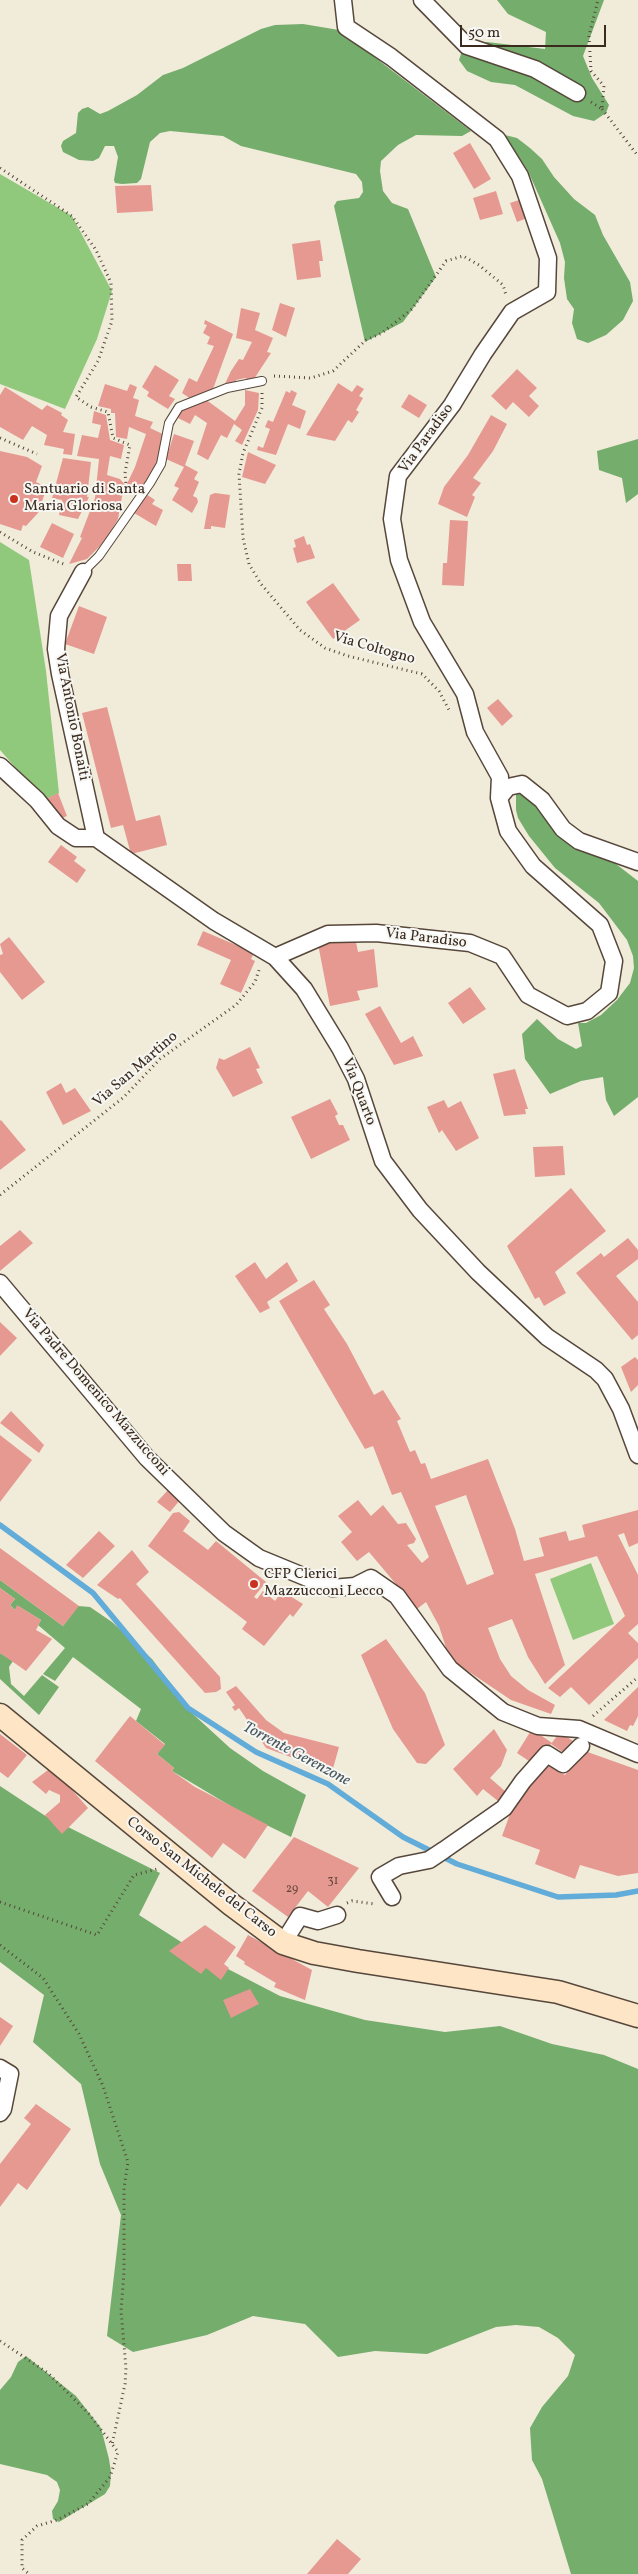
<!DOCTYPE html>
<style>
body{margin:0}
#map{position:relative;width:638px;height:2574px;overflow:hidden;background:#f1ebda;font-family:Vollkorn,serif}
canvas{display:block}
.scale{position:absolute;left:460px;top:25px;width:146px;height:22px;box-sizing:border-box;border:2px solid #3b2a1e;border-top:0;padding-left:6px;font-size:15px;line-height:18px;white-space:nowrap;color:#3b2a1e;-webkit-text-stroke:4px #f6f6f2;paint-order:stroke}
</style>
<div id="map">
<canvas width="638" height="2574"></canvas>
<div class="scale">50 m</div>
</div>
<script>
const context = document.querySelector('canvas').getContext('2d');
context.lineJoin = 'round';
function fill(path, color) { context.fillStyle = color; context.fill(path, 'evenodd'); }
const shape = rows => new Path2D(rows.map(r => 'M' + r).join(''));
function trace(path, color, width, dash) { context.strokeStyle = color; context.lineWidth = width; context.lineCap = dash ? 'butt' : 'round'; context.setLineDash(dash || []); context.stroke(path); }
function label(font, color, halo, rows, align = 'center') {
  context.font = font + ' Vollkorn,serif'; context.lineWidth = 4; context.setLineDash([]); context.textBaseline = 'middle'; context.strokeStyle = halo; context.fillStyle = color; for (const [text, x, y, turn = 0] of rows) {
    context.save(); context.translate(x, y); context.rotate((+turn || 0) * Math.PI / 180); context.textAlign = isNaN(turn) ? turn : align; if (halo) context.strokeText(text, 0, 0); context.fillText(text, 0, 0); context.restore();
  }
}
fill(shape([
 [0,174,72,216,112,291,97,339,65,409,0,384],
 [0,542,29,560,46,671,59,793,44,800,0,750],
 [591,1563,614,1624,573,1640,550,1579]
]), '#91c97c');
fill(shape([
 [497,0,604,0,583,56,592,78,609,105,606,113,594,121,573,116,515,85,491,82,467,71,459,60,463,48,487,42,545,49,546,32,508,14],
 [303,24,339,30,471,131,462,136,416,135,398,145,381,161,380,171,383,191,392,203,408,209,436,277,403,322,365,342,334,206,337,201,359,198,363,192,362,182,356,174,241,146,223,136,170,131,160,133,150,142,141,179,137,183,122,184,115,183,114,180,118,157,114,146,105,146,99,158,93,161,79,160,63,152,61,146,63,141,76,133,78,113,82,109,88,107,100,114,108,111,137,95,163,75,183,68,261,29,275,25],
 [505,135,517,138,530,148,542,159,554,177,574,199,595,215,603,235,630,282,633,301,623,320,606,335,588,343,577,339,572,323,574,309,567,299,564,278,565,262,560,243,528,171],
 [638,439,638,494,626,503,622,478,599,470,597,451],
 [520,792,527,797,550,823,607,857,638,881,638,1097,614,1116,606,1100,603,1077,581,1081,550,1094,525,1059,522,1034,537,1019,558,1039,576,1049,582,1046,578,1023,586,1023,601,1015,617,1000,630,983,634,968,633,956,627,940,599,903,555,868,529,836,518,818,516,810,516,794],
 [0,1580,63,1626,78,1606,90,1607,112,1622,152,1659,194,1715,230,1748,263,1771,306,1795,291,1837,244,1814,172,1771,174,1768,157,1754,165,1744,136,1721,141,1709,73,1657,55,1681,43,1674,65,1648,38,1625,41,1620,18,1606,15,1610,10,1605,15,1599,0,1588],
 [0,1653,13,1661,9,1667,11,1684,24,1696,42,1675,59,1687,39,1715,0,1679],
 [0,1786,44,1815,160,1873,139,1915,203,1956,280,1996,365,2020,445,2032,500,2026,552,2044,604,2055,638,2069,638,2574,571,2574,542,2479,532,2460,530,2428,542,2407,568,2376,575,2355,558,2338,539,2327,516,2325,496,2327,427,2354,375,2351,338,2357,305,2324,253,2316,207,2335,133,2352,107,2336,121,2215,100,2164,81,2084,33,2042,44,1995,0,1962],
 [26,2356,76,2396,101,2428,109,2459,111,2472,110,2486,105,2494,59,2522,53,2519,52,2511,58,2501,60,2490,57,2482,47,2475,0,2464,0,2390,11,2377,18,2362]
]), '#74ad6c');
trace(shape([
 [0,1525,93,1593,188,1708,256,1752,328,1784,403,1837,457,1864,558,1897,616,1895,638,1891]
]), '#61acd9', 5.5);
fill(shape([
 [470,143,491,179,474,189,453,153],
 [151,185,153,211,117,213,115,186],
 [496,191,503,214,480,220,473,198],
 [519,200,527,218,517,222,510,203],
 [320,240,323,261,319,261,321,277,297,280,292,244],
 [280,303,295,308,286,337,272,330],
 [241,308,260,313,255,330,273,338,267,352,271,353,252,382,245,378,236,380,237,384,223,388,231,371,239,359,243,360,252,342,236,338],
 [205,320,233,334,213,389,191,399,182,393,189,378,197,382,214,346,207,344,210,337,203,333,207,325,204,324],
 [155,365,179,380,169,396,175,399,168,409,147,396,149,392,142,387],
 [517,369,537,388,529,396,539,406,529,417,513,402,506,410,491,396],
 [338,383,352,392,357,385,364,389,359,396,363,398,356,410,359,412,352,423,348,420,335,441,306,435],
 [105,384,127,391,130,384,137,387,133,398,139,400,135,416,153,422,150,428,167,436,154,468,139,492,123,491,118,519,105,541,87,559,69,564,82,538,80,537,95,498,99,459,77,456,82,435,98,438,101,425,92,423,94,411,106,415,110,440,124,445,121,459,110,456,107,475,120,479,126,486,135,467,146,434,129,427,127,439,116,437,115,413,111,413,111,409,98,406],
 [5,387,42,410,47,405,62,413,61,415,68,420,63,432,75,434,72,455,63,454,64,449,44,445,47,435,32,426,23,440,0,427,0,395],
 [245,390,259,393,258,410,242,445,235,441,242,430,234,424,227,438,221,435,208,460,197,454,207,423,195,415,190,424,178,418,180,412,205,399,235,421,245,405],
 [291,390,297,393,292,405,306,411,300,429,288,424,276,455,257,450,258,446,263,448,270,429,265,427,268,420,273,422,286,391,290,393],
 [409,394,427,405,419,418,401,407],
 [491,415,507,424,493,451,473,478,481,483,472,495,475,497,467,517,438,504,444,487,468,455],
 [174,434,194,441,185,465,198,472,194,479,199,482,193,496,197,498,198,502,192,513,172,500,179,488,174,486,184,467,166,459],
 [0,451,27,457,42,466,36,482,47,487,38,513,26,526,23,525,21,531,0,524],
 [248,452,276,465,265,484,242,477],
 [63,458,91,462,87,497,89,497,78,519,59,515,62,500,52,498],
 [215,493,230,495,225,528,211,526,211,529,204,529,210,495],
 [146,494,155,500,152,504,163,510,156,526,134,513],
 [450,520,468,521,464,586,442,585,443,563,447,563],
 [52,523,74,534,63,558,40,547],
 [304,536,307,545,310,544,315,558,297,563,293,548,296,547,294,540],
 [177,564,191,564,192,581,178,581],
 [333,583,360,620,333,639,306,602],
 [79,606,107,617,94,654,65,644],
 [498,699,513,716,502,726,487,708],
 [107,707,136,821,160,815,167,845,131,854,123,825,111,828,82,713],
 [58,793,67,816,60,819,44,800],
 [61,845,77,857,74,861,86,870,77,883,48,862],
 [203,931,250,951,253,955,251,959,255,961,241,993,220,984,231,960,197,945],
 [9,937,45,982,22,1000,0,972,0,955,3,954,0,944],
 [355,937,358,952,374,949,378,987,357,991,360,1000,330,1006,318,944],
 [470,987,486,1009,463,1024,448,1003],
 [380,1006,401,1043,413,1036,423,1056,394,1065,365,1014],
 [250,1047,260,1068,256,1069,263,1083,233,1097,216,1068,219,1058,224,1060],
 [515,1069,528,1109,525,1109,526,1114,504,1116,493,1074],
 [61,1083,66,1093,75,1088,91,1111,63,1125,46,1092],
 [330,1099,338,1114,335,1116,339,1125,343,1125,350,1140,311,1159,291,1117],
 [444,1100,448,1108,461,1101,479,1138,456,1151,442,1130,439,1133,427,1107],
 [1,1120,26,1150,0,1170,0,1121],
 [563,1146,565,1175,535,1177,533,1147],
 [571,1188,606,1231,555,1272,566,1293,544,1306,539,1297,535,1299,507,1246],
 [20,1230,33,1243,0,1271,0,1246],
 [628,1238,638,1250,638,1259,616,1276,638,1302,638,1335,632,1340,576,1273,601,1253,604,1257],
 [255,1262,266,1279,287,1262,298,1281,267,1302,270,1308,260,1313,235,1276],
 [314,1280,330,1305,324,1309,347,1344,374,1395,383,1390,401,1419,397,1421,410,1452,415,1450,421,1464,425,1463,431,1479,488,1459,515,1529,524,1561,544,1556,539,1538,566,1531,569,1541,585,1537,582,1525,638,1510,638,1543,629,1547,624,1533,618,1535,638,1575,638,1624,628,1633,638,1643,638,1658,589,1705,571,1687,560,1697,548,1688,625,1616,597,1556,535,1574,565,1665,545,1684,528,1657,512,1619,488,1628,500,1659,511,1676,528,1690,555,1705,551,1714,511,1700,459,1665,448,1654,439,1626,426,1602,417,1609,369,1552,357,1561,341,1542,352,1532,338,1516,358,1500,371,1516,383,1505,398,1524,406,1523,416,1539,414,1543,407,1545,422,1563,429,1557,401,1492,392,1495,373,1446,365,1449,279,1301],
 [466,1495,494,1574,467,1585,435,1506],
 [0,1322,17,1338,0,1356],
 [635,1357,638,1360,638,1385,631,1392,621,1367],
 [11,1411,44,1445,39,1453,0,1423],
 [0,1435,32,1460,0,1502],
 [168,1490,180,1500,170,1512,157,1502],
 [179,1512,190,1521,183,1531,208,1550,216,1541,266,1582,254,1597,257,1599,263,1591,275,1601,282,1591,303,1604,293,1617,290,1614,264,1646,242,1629,247,1622,148,1546,173,1513],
 [99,1531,115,1546,83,1578,66,1565],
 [0,1548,79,1606,63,1626,0,1580],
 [132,1550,149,1572,136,1584,220,1677,221,1689,216,1692,205,1693,120,1598,118,1599,97,1585],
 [0,1588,15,1599,10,1605,15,1610,17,1605,41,1620,36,1630,52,1639,26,1671,0,1653],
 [386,1639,425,1693,445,1745,426,1764,417,1763,393,1729,361,1655],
 [236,1686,266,1720,284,1733,339,1747,332,1772,266,1748,239,1708,235,1711,232,1707,235,1705,226,1692],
 [638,1687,638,1716,633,1726,630,1725,627,1731,604,1720],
 [130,1716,165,1745,157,1754,174,1768,172,1771,195,1787,268,1825,245,1859,223,1843,212,1858,95,1761],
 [494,1729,507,1750,501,1766,490,1778,506,1792,498,1801,483,1789,477,1796,453,1769],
 [532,1729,552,1743,532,1763,517,1753],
 [560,1732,573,1741,564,1753,551,1744],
 [0,1734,27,1755,8,1778,0,1772],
 [582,1750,638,1770,638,1873,618,1876,580,1865,575,1879,535,1864,540,1850,502,1836,514,1803,543,1763,565,1775],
 [52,1767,88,1808,62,1834,45,1815,60,1802,60,1795,49,1790,46,1794,32,1782],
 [294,1837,359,1868,328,1907,308,1891,288,1917,252,1891],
 [205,1925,236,1947,224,1964,229,1968,221,1980,206,1968,201,1974,169,1951],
 [248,1935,312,1970,305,2000,274,1987,276,1983,244,1964,245,1962,236,1956],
 [250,1989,259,2004,231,2018,223,2000],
 [0,2017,13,2026,0,2046],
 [36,2104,71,2129,27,2190,18,2183,0,2207,0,2164,31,2124,24,2118],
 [337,2539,361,2559,348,2574,307,2574]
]), '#e59991');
const lane = shape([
 [83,572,99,556,150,483,161,464,169,423,179,407,227,388,262,381]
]);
const street = shape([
 [343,0,346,27,391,57,497,139,520,176,548,258,547,292,512,312,483,354,452,405,398,476,392,519,399,560,422,622,465,694,475,732,500,777,499,798],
 [422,0,467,46,535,69,577,93],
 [83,572,59,616,56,649,60,674,96,838],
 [0,766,37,800,58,826,76,838,96,838,214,921,275,957,304,989,340,1048,356,1079,383,1161,420,1210,478,1272,547,1337,596,1370,605,1379,621,1409,638,1455],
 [275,957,328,934,376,933,470,943,502,956,528,995,567,1016,587,1011,609,993,614,961,600,925,533,866,508,831,499,798,508,787,522,784,542,800,563,829,579,841,638,862],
 [0,1283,147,1458,224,1533,259,1558,332,1588,355,1586,371,1578,397,1596,450,1669,503,1712,538,1726,579,1729,638,1754],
 [392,1897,380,1877,399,1866,429,1860,444,1850,504,1808,523,1781,547,1754,563,1764,581,1746],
 [283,1943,300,1916,318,1921,337,1915],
 [0,2068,10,2074,3,2109,0,2113]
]);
const secondary = shape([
 [0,1715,232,1905,283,1943,314,1953,358,1961,558,1992,638,2016]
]);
trace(lane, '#56473a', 10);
trace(street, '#56473a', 19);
trace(secondary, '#56473a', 25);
trace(shape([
 [591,102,602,109,604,86,591,71,589,36,598,0],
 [602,109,638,156],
 [0,168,72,216,96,250,111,283,112,321,98,361,76,397,91,407,108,412,113,438,130,445,125,473,126,485],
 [274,376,311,378,333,371,366,340,382,333,412,309,446,261,463,256,479,265,503,285,506,295],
 [262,393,262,408,243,453,239,474,243,538,249,564,261,584,300,630,325,648,348,656,422,674,439,691,449,710],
 [0,438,37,454],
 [0,532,33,552,66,565],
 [0,1195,124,1097,160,1059,236,1005,255,982,260,967],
 [593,1716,638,1677],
 [0,1902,97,1935,134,1875,157,1869],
 [347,1903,352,1901,375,1904],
 [0,1945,43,1978,79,2034,103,2086,128,2162,124,2188,124,2272,121,2311,126,2368,125,2384,112,2445],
 [0,2341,48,2373,90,2415,118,2452,110,2477,88,2504,57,2520,37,2526,22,2540,22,2568,29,2574]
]), '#56473a', 3, [1, 4]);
trace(lane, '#fff', 8);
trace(street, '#fff', 16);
trace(secondary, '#fde5c5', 22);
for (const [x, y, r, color] of [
 [14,499,5,"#c8321e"],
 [254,1584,5,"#c8321e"]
]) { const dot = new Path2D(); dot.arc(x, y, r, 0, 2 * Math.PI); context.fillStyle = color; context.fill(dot); trace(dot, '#f6f6f2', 2); }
label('12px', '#66463b', null, [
 ["31",333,1882],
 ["29",292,1890]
]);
label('15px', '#3b2a1e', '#f6f6f2', [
 ["Via Paradiso",427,439,-54],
 ["Via Coltogno",374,649,16],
 ["Via Antonio Bonaiti",71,717,79],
 ["Via Paradiso",426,939,7],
 ["Via San Martino",136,1070,-41],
 ["Via Quarto",358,1092,69],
 ["Via Padre Domenico Mazzucconi",95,1393,49],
 ["Corso San Michele del Carso",201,1878,38]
]);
label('15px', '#3b2a1e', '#f6f6f2', [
 ["Santuario di Santa",24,490],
 ["Maria Gloriosa",24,507],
 ["CFP Clerici",264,1575],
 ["Mazzucconi Lecco",264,1592]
], 'left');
label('italic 16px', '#48585f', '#f6f6f2', [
 ["Torrente Gerenzone",296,1755,28]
]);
</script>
